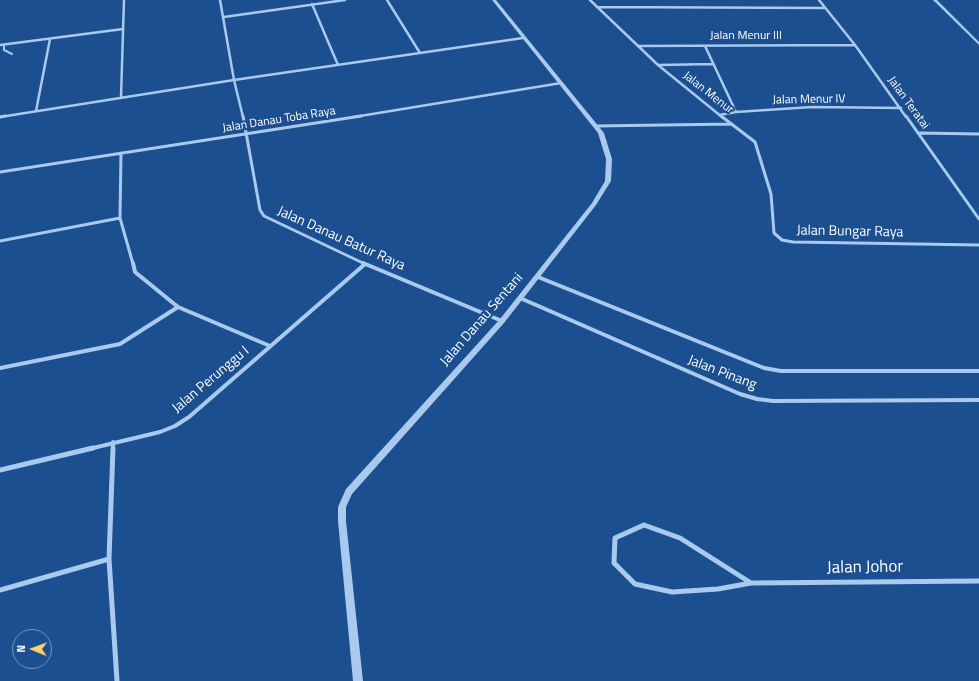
<!DOCTYPE html>
<style>
body{margin:0}
#map{position:relative;width:979px;height:681px;overflow:hidden;background:#1b4f8f;font-family:"Titillium Web",sans-serif}
canvas{display:block}
.north{position:absolute;left:12px;top:629px;width:40px;height:40px;box-sizing:border-box;background:#1b4f8f;border:1px solid #7695bc;border-radius:50%;rotate:271deg;font-size:11px;font-weight:700;line-height:16px;text-align:center;color:#fff}
.north::after{content:'';display:block;margin:auto;width:14px;height:18px;background:#ffd166;clip-path:polygon(50% 0,100% 100%,50% 72%,0 100%)}
</style>
<div id="map">
<canvas width="979" height="681"></canvas>
<div class="north">N</div>
</div>
<script>
const context = document.querySelector('canvas').getContext('2d');
context.lineJoin = 'round';
const shape = rows => new Path2D(rows.map(r => 'M' + r).join(''));
function trace(path, color, width, dash) { context.strokeStyle = color; context.lineWidth = width; context.lineCap = dash ? 'butt' : 'round'; context.setLineDash(dash || []); context.stroke(path); }
function fill(path, color) { context.fillStyle = color; context.fill(path, 'evenodd'); }
function label(font, color, halo, rows, align = 'center') {
  context.font = font + ' "Titillium Web",sans-serif'; context.lineWidth = 4; context.setLineDash([]); context.textBaseline = 'middle'; context.strokeStyle = halo; context.fillStyle = color; for (const [text, x, y, turn = 0] of rows) {
    context.save(); context.translate(x, y); context.rotate((+turn || 0) * Math.PI / 180); context.textAlign = isNaN(turn) ? turn : align; if (halo) context.strokeText(text, 0, 0); context.fillText(text, 0, 0); context.restore();
  }
}
trace(shape([
 [4,46,4,50,12,54]
]), '#a9c9ee', 2);
trace(shape([
 [220,0,234,80,243,117],
 [387,0,420,53],
 [590,0,658,65,722,117],
 [819,0,855,45,906,117],
 [312,4,338,65],
 [597,7,824,8],
 [224,17,345,0],
 [0,45,123,29],
 [638,46,855,45],
 [705,46,736,112],
 [659,65,713,64],
 [121,97,124,0],
 [36,111,50,39],
 [719,115,736,112,812,107,901,108],
 [0,117,234,80,523,38],
 [354,117,561,83]
]), '#a9c9ee', 2.5);
trace(shape([
 [243,116,260,210,264,216,365,264],
 [721,116,755,142,771,194,774,233,782,240,793,242,979,245],
 [906,116,979,219],
 [0,117,5,116],
 [596,126,732,124],
 [920,133,979,134],
 [121,153,120,218,133,264],
 [0,172,361,116],
 [0,241,120,218]
]), '#a9c9ee', 3);
trace(shape([
 [133,263,135,272,178,307,270,346],
 [363,263,502,321],
 [538,277,764,368,781,371,979,371],
 [520,298,740,394,757,399,773,401,979,400],
 [0,368,120,344,178,307],
 [89,449,160,432,175,426,189,417,365,264],
 [113,449,113,442]
]), '#a9c9ee', 4);
trace(shape([
 [113,448,109,559,117,681],
 [0,470,93,448],
 [644,525,680,538,751,583,718,589,672,592,635,584,614,563,615,538,644,525],
 [751,583,979,581],
 [0,590,109,559]
]), '#a9c9ee', 5);
fill(shape([
 [492,0,496,0,604,133,612,159,611,181,596,205,504,323,352,494,346,507,346,521,363,681,353,681,338,521,338,507,346,489,500,319,592,203,605,181,606,159,598,133,492,0],
 [933,0,937,0,979,42,979,45,933,0]
]), '#a9c9ee');
label('12px', '#fff', '#1b4f8f', [
 ["Jalan Menur III",746,36],
 ["Jalan Menur",708,93,38],
 ["Jalan Menur IV",809,100,-1],
 ["Jalan Teratai",908,103,54],
 ["Jalan Danau Toba Raya",279,120,-9]
]);
label('14px', '#fff', '#1b4f8f', [
 ["Jalan Bungar Raya",850,232,1],
 ["Jalan Danau Batur Raya",341,239,24],
 ["Jalan Danau Sentani",482,320,-49],
 ["Jalan Pinang",722,373,21],
 ["Jalan Perunggu I",211,380,-40]
]);
label('17px', '#fff', '#1b4f8f', [
 ["Jalan Johor",865,568,-1]
]);
</script>
